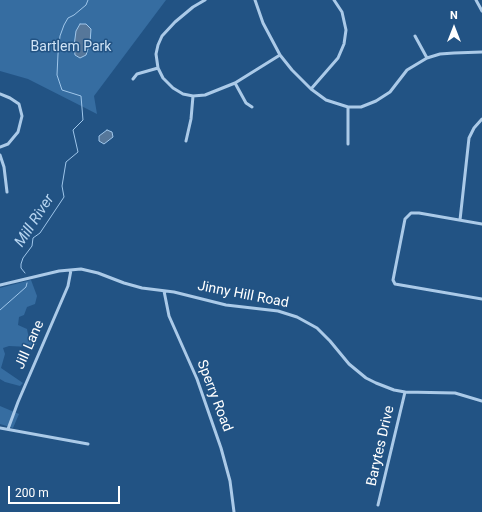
<!DOCTYPE html>
<style>
body{margin:0}
#map{position:relative;width:482px;height:512px;overflow:hidden;background:#225384;font-family:Roboto,sans-serif}
canvas{display:block}
.north{position:absolute;left:434px;top:8px;width:40px;height:40px;-webkit-text-stroke:3px #225384;paint-order:stroke;rotate:0deg;font-size:11px;font-weight:700;line-height:16px;text-align:center;color:#fff}
.north::after{content:'';display:block;margin:auto;width:14px;height:18px;background:#fff;clip-path:polygon(50% 0,100% 100%,50% 72%,0 100%)}
.scale{position:absolute;left:8px;top:486px;width:112px;height:18px;box-sizing:border-box;border:2px solid #fff;border-top:0;padding-left:5px;font-size:12px;line-height:14px;white-space:nowrap;color:#fff;-webkit-text-stroke:3px #225384;paint-order:stroke}
</style>
<div id="map">
<canvas width="482" height="512"></canvas>
<div class="north">N</div>
<div class="scale">200 m</div>
</div>
<script>
const context = document.querySelector('canvas').getContext('2d');
context.lineJoin = 'round';
function fill(path, color) { context.fillStyle = color; context.fill(path, 'evenodd'); }
const shape = rows => new Path2D(rows.map(r => 'M' + r).join(''));
function trace(path, color, width, dash) { context.strokeStyle = color; context.lineWidth = width; context.lineCap = dash ? 'butt' : 'round'; context.setLineDash(dash || []); context.stroke(path); }
function label(font, color, halo, rows, align = 'center') {
  context.font = font + ' Roboto,sans-serif'; context.lineWidth = 3; context.setLineDash([]); context.textBaseline = 'middle'; context.strokeStyle = halo; context.fillStyle = color; for (const [text, x, y, turn = 0] of rows) {
    context.save(); context.translate(x, y); context.rotate((+turn || 0) * Math.PI / 180); context.textAlign = isNaN(turn) ? turn : align; if (halo) context.strokeText(text, 0, 0); context.fillText(text, 0, 0); context.restore();
  }
}
fill(shape([
 [0,0,166,0,94,96,97,114,28,79,0,71],
 [31,280,37,296,35,304,27,307,24,315,19,317,18,325,27,329,29,339,37,344,29,347,9,346,3,348,5,354,1,368,23,383,20,386,5,382,0,379,0,288],
 [0,406,19,414,13,428,0,424]
]), '#366da1');
const water = shape([
 [80,24,86,24,91,29,90,43,86,55,80,58,75,55,74,46,76,31,80,24],
 [107,130,112,132,113,137,104,144,99,141,99,136,107,130]
]);
fill(water, '#56779a');
trace(water, '#9fc6ea', 1);
trace(shape([
 [25,273,21,268,21,264,23,258,32,246,33,238,40,233,64,197,62,186,66,162,78,152,73,130,83,120,81,96,62,90,57,75,58,54,60,36,64,25,68,18,74,15,86,5,88,0],
 [0,310,26,287,27,283]
]), '#9fc6ea', 1);
trace(shape([
 [205,0,193,7,175,22,162,36,158,45,156,54,158,68,163,78,173,88,183,94,193,96,205,95,235,83,280,55],
 [255,0,263,23,280,55,292,70,311,89,326,100,348,107,361,107,376,101,390,92,407,70,427,58,440,54,454,53,482,52],
 [476,0,482,11],
 [415,36,427,58],
 [133,79,137,74,158,68],
 [235,83,246,103,252,107],
 [311,89,338,58,344,44,346,30,342,12,334,0],
 [0,94,10,98,19,104,22,116,18,132,8,144,0,147],
 [348,107,348,144],
 [186,141,191,119,193,96],
 [0,155,4,167,7,192],
 [460,220,469,138,474,128,482,119],
 [482,224,419,213,411,213,405,219,393,280,395,284,482,299],
 [0,285,59,271,81,269,98,273,124,283,142,288,174,292,226,305,278,311,297,317,317,328,330,341,349,364,366,378,376,383,394,390,405,392,455,393,482,401],
 [164,291,169,316,197,379,221,448,230,481,234,512],
 [0,428,88,444],
 [8,429,18,402,68,286,71,270],
 [378,505,405,392]
]), '#abcae8', 3);
label('14px', '#cfe3f6', '#225384', [
 ["Bartlem Park",71,47]
]);
label('14px', '#fff', '#225384', [
 ["Jinny Hill Road",243,295,11],
 ["Jill Lane",30,345,-66],
 ["Sperry Road",214,396,69],
 ["Barytes Drive",381,446,-77]
]);
label('italic 15px', '#b6d4f0', '#225384', [
 ["Mill River",35,221,-57]
]);
</script>
